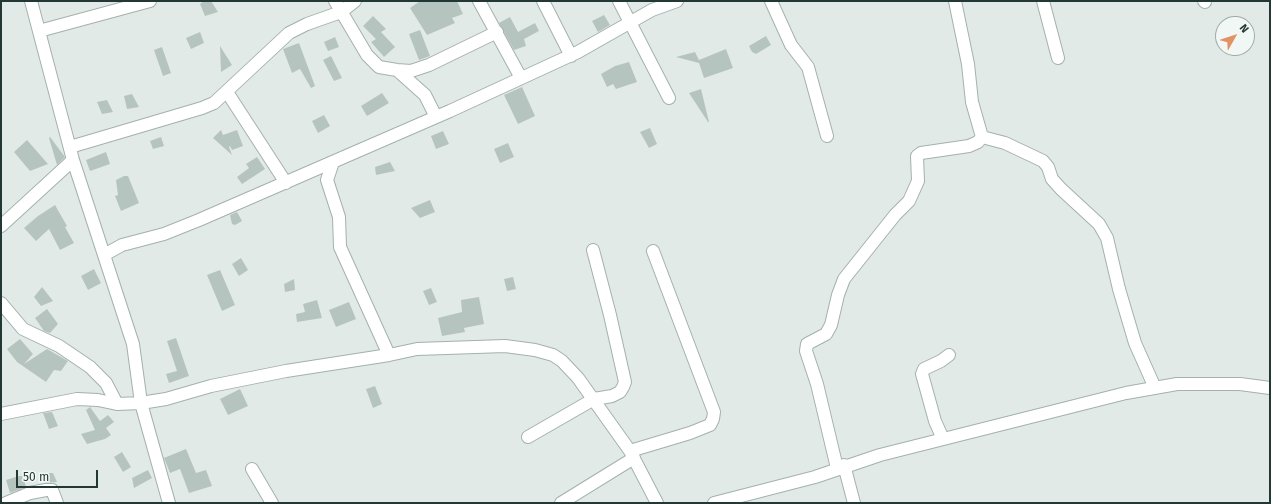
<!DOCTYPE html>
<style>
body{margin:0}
#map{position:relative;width:1271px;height:504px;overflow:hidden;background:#e1eae7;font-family:"Fira Sans",sans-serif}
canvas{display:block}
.frame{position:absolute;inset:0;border:2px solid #233835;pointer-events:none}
.north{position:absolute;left:1215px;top:16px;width:40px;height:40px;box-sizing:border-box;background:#f1f7f4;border:1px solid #9faba8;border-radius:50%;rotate:51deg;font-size:11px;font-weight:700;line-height:16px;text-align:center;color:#233835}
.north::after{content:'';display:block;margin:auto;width:14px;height:18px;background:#e29366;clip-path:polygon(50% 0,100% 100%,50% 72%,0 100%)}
.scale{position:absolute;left:16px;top:470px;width:82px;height:18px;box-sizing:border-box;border:2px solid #233835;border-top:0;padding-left:5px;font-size:12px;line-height:14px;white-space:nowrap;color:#233835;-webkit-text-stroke:3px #f1f7f4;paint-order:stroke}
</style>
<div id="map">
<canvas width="1271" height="504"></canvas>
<div class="frame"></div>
<div class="north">N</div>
<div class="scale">50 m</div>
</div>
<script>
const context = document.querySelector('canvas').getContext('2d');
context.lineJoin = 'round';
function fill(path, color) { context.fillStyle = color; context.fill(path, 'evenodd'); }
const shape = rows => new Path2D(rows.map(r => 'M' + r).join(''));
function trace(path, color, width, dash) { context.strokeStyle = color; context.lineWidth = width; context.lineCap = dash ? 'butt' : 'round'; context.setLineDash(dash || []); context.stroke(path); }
fill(shape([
 [204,1,211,1,218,12,205,16,200,4],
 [420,1,457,1,463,14,452,18,455,23,427,35,410,8],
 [604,15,610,25,598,32,592,21],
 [373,16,386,29,381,32,395,47,384,57,371,42,376,39,363,26],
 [510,17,518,32,535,23,539,31,524,39,526,46,514,50,499,23],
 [420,30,430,56,419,60,409,34],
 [200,32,204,43,191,49,186,38],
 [766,36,771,45,756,54,752,52,749,46],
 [335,37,339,47,328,51,324,42],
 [299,43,315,86,311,88,300,69,292,73,283,49],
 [220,46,232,65,221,72],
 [162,47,171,73,163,76,154,50],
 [726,49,733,68,704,78,699,63,676,57,695,52,699,60],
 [331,56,342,78,334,81,323,60],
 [629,62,637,82,616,89,613,84,607,87,601,74,615,66],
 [522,87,535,116,518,124,504,95],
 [701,89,709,122,708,122,689,93],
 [382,93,389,103,367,116,361,106],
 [132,94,139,107,127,109,124,96],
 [107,100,113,112,102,114,97,102],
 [324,115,330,126,318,133,312,121],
 [650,128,657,144,649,148,640,132],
 [221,130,223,135,237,130,243,146,232,150,230,146,229,147,232,155,213,138],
 [443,131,449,144,436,149,431,136],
 [50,137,65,157,57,165,49,138],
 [161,137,164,146,153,149,150,141],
 [27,140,48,164,30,171,14,152],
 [508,143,514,157,500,163,494,149],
 [106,152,110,164,90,171,86,160],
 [257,157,265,169,242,184,237,177,249,168,246,164],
 [390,162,395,171,376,175,375,167],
 [124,176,128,176,139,203,121,211,115,196,118,195,116,180],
 [430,200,435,212,420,218,411,208],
 [55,205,67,226,65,227,74,243,60,250,49,229,36,241,24,228,38,216],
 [237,212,242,221,235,225,232,224,230,215],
 [241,258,248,270,239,276,232,264],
 [94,269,101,283,88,290,81,276],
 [220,270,235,305,222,311,207,275],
 [513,277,516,289,507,291,504,279],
 [294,279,295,290,285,292,284,284],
 [42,287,53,301,41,306,34,297],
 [431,288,437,302,429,305,423,291],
 [479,297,484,324,464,328,465,332,442,336,438,318,462,312,461,300],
 [317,300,322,318,297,322,296,314,305,312,303,304],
 [349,302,356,319,336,327,329,310],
 [47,309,58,324,50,333,44,331,35,318],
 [176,338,189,376,169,383,166,374,177,371,167,341],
 [20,339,33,354,24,364,47,349,68,361,61,371,54,370,46,382,17,362,7,349],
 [375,386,382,404,373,408,366,389],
 [240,389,248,406,228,415,220,399],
 [90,407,100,421,108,415,114,422,106,428,111,435,105,439,87,444,81,434,95,430,86,410],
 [52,412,58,426,49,429,43,413],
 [186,449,196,473,206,470,212,486,189,493,180,469,170,473,164,458],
 [122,452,131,467,123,472,114,457],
 [148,470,152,478,134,488,132,478],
 [49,473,53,473,57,482,45,483,43,476],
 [19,476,23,476,26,487,10,493,6,480]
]), '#b6c4c0');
const minor = shape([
 [31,1,73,160,133,344,141,403,166,399,211,386,286,371,389,355,417,349,505,346,535,350,553,355,562,361,578,378,630,451,657,503],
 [335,1,367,55,379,67,397,70,411,71,429,65,497,32],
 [479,1,521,78],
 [543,1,571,56],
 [619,1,669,98],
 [771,1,791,45,808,67,827,136],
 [955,1,968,64,972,102,982,137],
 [1043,1,1058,58],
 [1204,1,1205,2],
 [39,31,150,1],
 [397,70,425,95,436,117],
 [227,92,286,183],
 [982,137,1005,143,1043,161,1048,167,1052,179,1061,189,1099,224,1107,238,1119,289,1135,343,1155,388],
 [70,147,202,108,214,103,289,33,307,24,341,12,355,1],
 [333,162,327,180,339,217,340,247,389,355],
 [1,226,73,160],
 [104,255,122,245,164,234,199,220,450,111,578,52,652,10,677,1],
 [1,303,23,329,59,346,90,367,106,383,117,404],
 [1,414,77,399,98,400,117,404,141,403,169,503],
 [528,437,594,399,612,396,620,392,623,387,625,382,610,315,593,250],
 [943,439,935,421,922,374,924,369,941,361,949,355],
 [630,451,690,433,710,425,713,419,714,412,653,251],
 [844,465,854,503],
 [837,468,817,384,806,351,807,344,826,334,831,325,838,295,844,279,895,215,909,201,918,181,917,156,921,153,969,146,978,142,982,137],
 [252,469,272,503],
 [6,503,30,493,46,490,52,490,57,503],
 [561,503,634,458],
 [714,503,815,477,880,455,1126,393,1177,384,1240,384,1270,388]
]);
trace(minor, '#a4b1ae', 14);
trace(minor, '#fff', 12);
</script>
